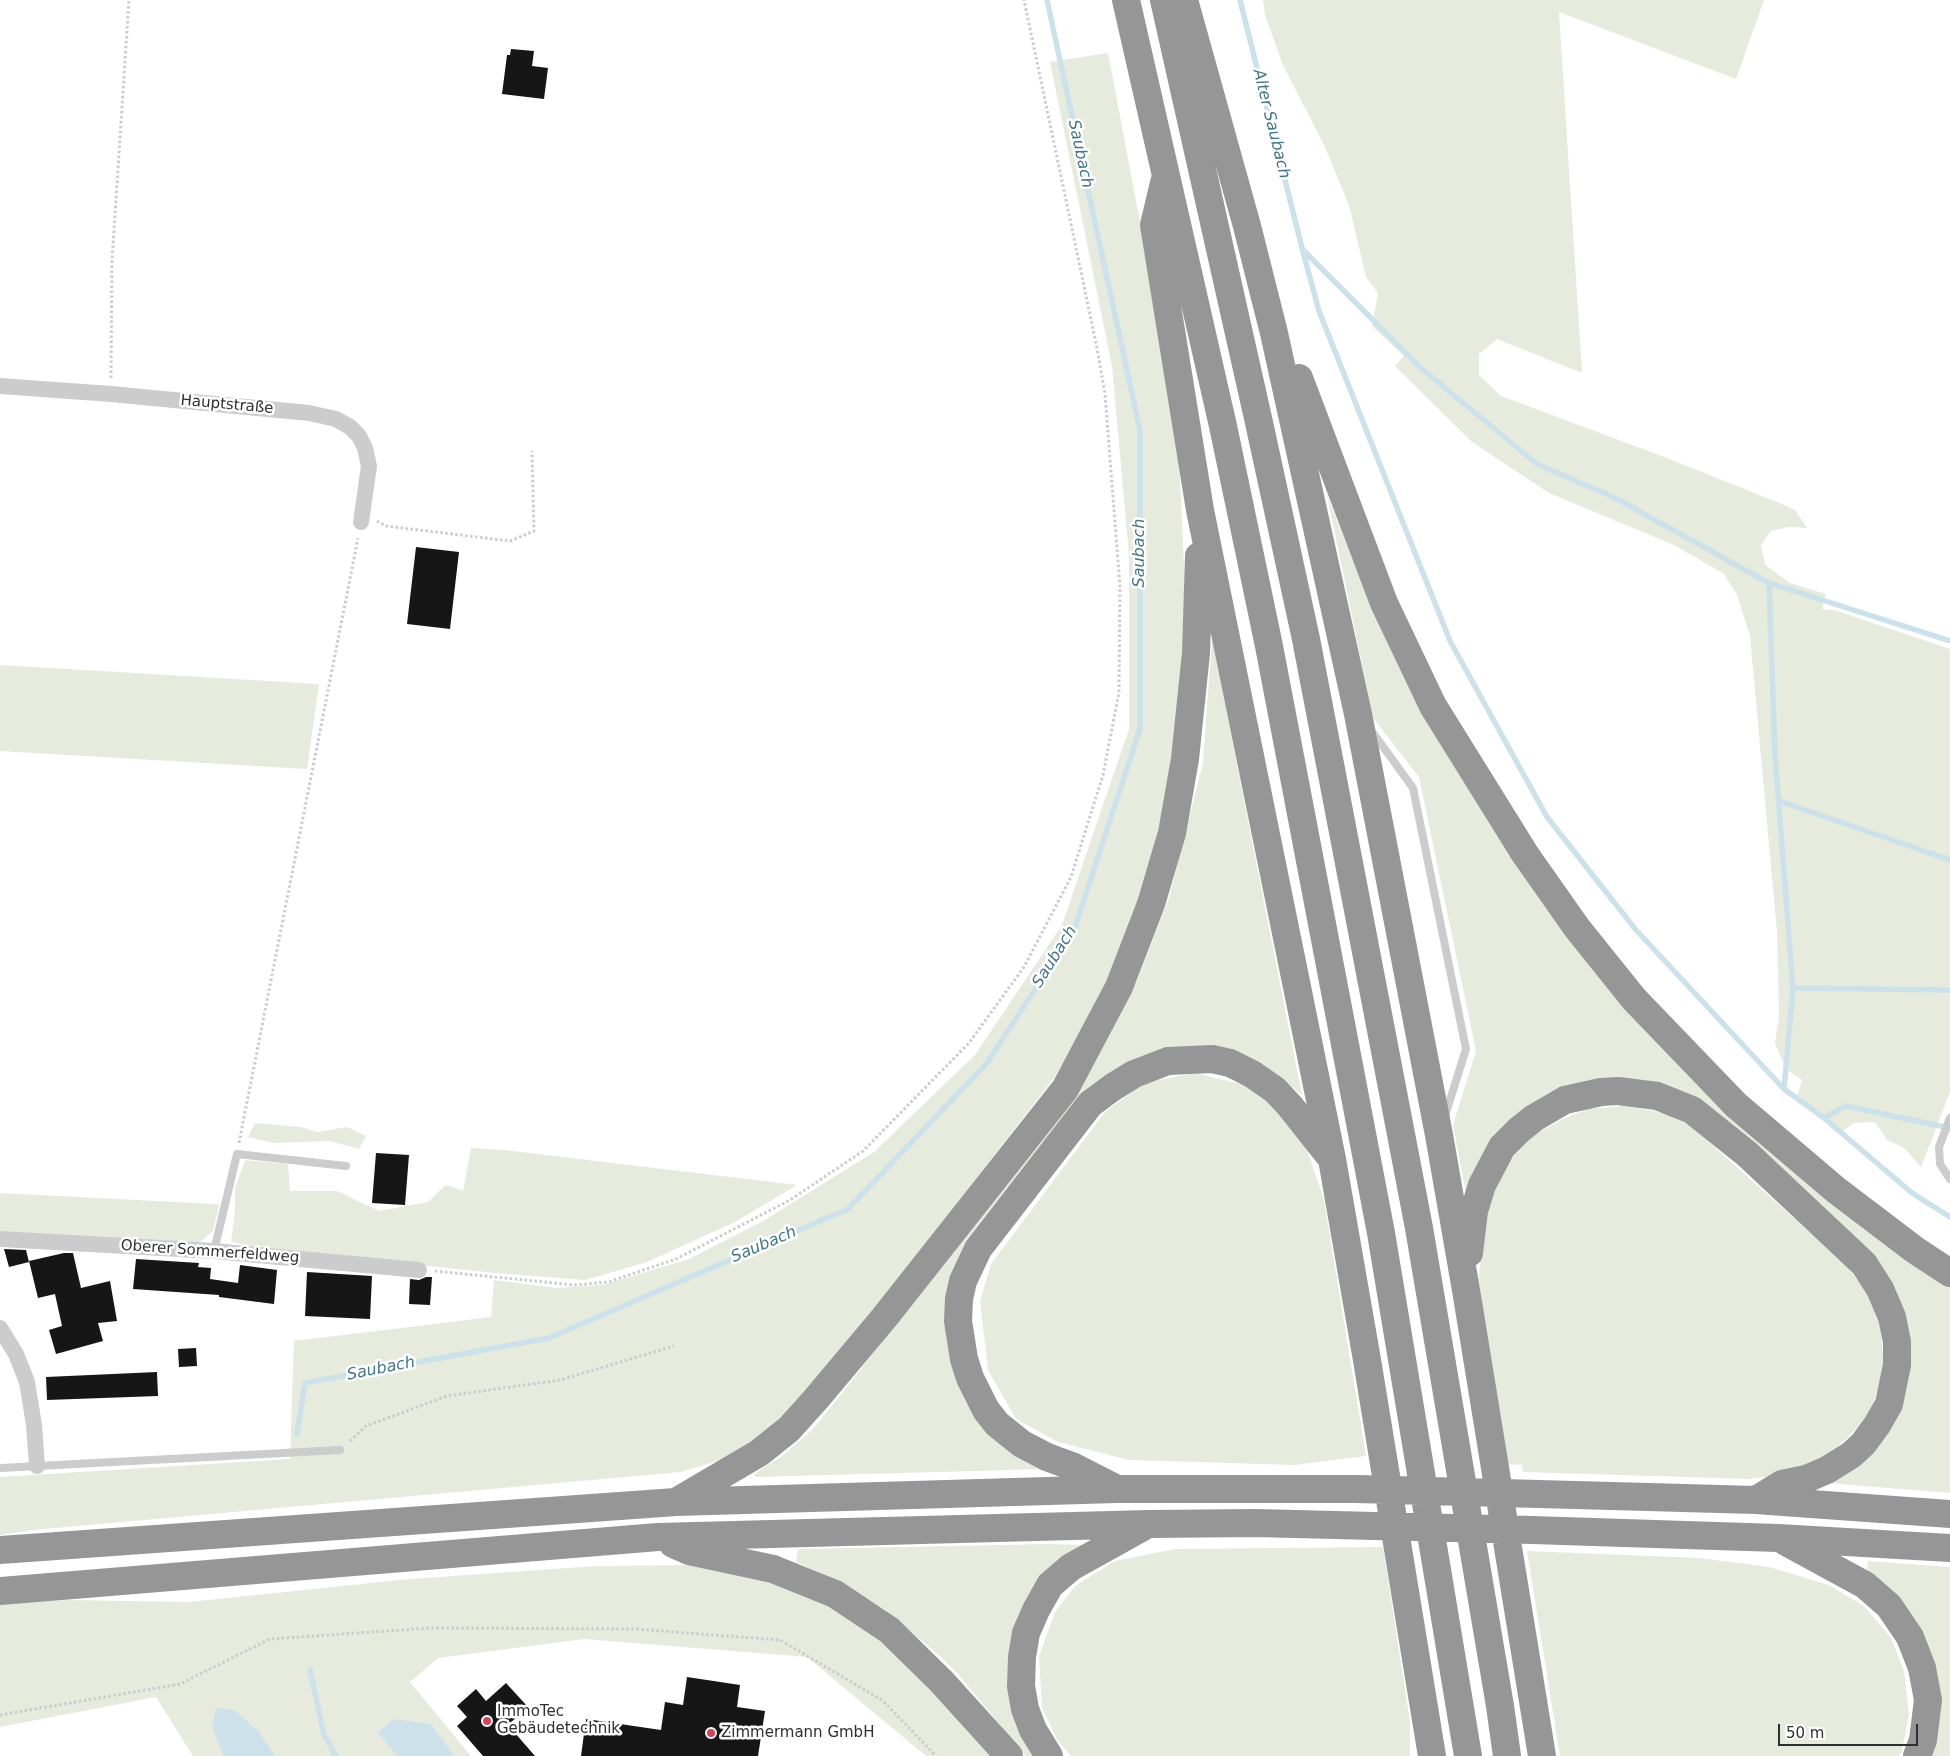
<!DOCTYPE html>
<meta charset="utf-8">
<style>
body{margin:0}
#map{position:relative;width:1950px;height:1756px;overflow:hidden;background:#fff;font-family:"DejaVu Sans",sans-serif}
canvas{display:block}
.scale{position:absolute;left:1778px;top:1724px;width:140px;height:22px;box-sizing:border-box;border:2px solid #2f2f2f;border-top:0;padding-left:6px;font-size:15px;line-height:18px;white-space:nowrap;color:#2f2f2f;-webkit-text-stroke:4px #fff;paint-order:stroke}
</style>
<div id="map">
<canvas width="1950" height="1756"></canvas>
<div class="scale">50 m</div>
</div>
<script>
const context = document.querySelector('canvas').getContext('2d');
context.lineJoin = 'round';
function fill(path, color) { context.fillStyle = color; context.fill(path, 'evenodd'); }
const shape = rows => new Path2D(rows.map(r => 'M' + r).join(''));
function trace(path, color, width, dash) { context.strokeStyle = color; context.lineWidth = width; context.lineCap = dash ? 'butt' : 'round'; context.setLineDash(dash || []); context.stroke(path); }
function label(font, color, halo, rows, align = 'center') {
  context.font = font + ' "DejaVu Sans",sans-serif'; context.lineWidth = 5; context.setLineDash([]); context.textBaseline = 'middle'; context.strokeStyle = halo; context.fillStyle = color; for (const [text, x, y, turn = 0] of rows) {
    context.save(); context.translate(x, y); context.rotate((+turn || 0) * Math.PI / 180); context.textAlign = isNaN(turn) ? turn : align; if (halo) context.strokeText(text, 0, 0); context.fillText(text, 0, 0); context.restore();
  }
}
fill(shape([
 [1263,0,1764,0,1736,79,1559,12,1582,373,1497,339,1479,354,1479,375,1501,396,1667,458,1777,502,1795,510,1807,528,1788,527,1771,531,1761,545,1765,565,1790,583,1826,594,1822,609,1834,610,1950,649,1950,986,1946,988,1950,990,1950,1092,1921,1167,1904,1148,1887,1140,1875,1122,1854,1123,1843,1131,1797,1097,1802,1080,1786,1069,1775,1043,1779,1016,1777,932,1750,636,1737,595,1724,574,1674,545,1549,493,1472,442,1395,366,1404,356,1372,326,1378,293,1366,277,1349,205,1324,145,1283,65,1265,15],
 [1108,53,1164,348,1179,457,1186,608,1173,778,1151,867,1103,994,1054,1078,840,1354,789,1413,734,1456,681,1472,33,1530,0,1535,0,1477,290,1459,294,1341,491,1317,494,1280,557,1288,602,1285,689,1259,763,1221,874,1152,975,1055,1062,925,1129,729,1129,555,1112,366,1050,62],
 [1327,495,1371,606,1621,997,1950,1285,1950,1493,1827,1483,1868,1454,1905,1322,1703,1104,1570,1091,1467,1199,1453,1125,1476,1051,1419,777,1373,718],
 [1212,638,1302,1095,1281,1078,1147,1058,977,1235,966,1380,1048,1469,756,1477,754,1474,782,1456,813,1429,854,1378,1094,1061,1137,981,1169,898,1203,763],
 [0,665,319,684,307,769,0,751],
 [1195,1073,1245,1085,1279,1107,1303,1138,1324,1200,1366,1456,1295,1465,1129,1460,1058,1442,1016,1419,988,1370,980,1301,991,1264,1105,1112,1144,1083],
 [1623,1106,1648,1110,1667,1114,1691,1126,1847,1266,1868,1294,1879,1316,1884,1367,1881,1382,1872,1406,1862,1422,1848,1437,1832,1451,1813,1463,1781,1475,1749,1479,1523,1472,1522,1465,1507,1464,1488,1352,1479,1280,1483,1221,1495,1187,1510,1161,1529,1137,1565,1118,1588,1109],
 [255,1123,301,1127,317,1132,347,1127,366,1136,359,1149,330,1141,274,1143,248,1137],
 [471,1148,504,1150,797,1185,735,1222,647,1262,585,1280,495,1273,257,1248,231,1242,235,1210,235,1189,245,1160,288,1164,290,1191,337,1191,379,1211,428,1202,446,1185,463,1191],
 [0,1193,216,1204,219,1206,213,1231,198,1244,0,1231],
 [1049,1544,1085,1545,1026,1614,1039,1756,1026,1756,958,1674,941,1657,884,1609,836,1580,796,1562,798,1549],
 [1383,1547,1410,1722,1410,1756,1071,1756,1058,1741,1042,1708,1039,1656,1055,1612,1075,1586,1115,1561,1175,1549],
 [1527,1551,1700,1558,1769,1567,1829,1585,1864,1606,1891,1638,1904,1671,1909,1714,1902,1751,1899,1756,1560,1756],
 [1868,1561,1950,1567,1950,1756,1925,1756,1936,1719,1866,1575],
 [699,1565,780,1583,830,1604,893,1647,994,1756,926,1756,807,1657,584,1639,438,1658,410,1682,471,1756,193,1756,156,1697,0,1727,0,1604,67,1600,189,1602,409,1579,597,1566]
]), '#e6ebde');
fill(shape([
 [216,1708,234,1710,257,1730,275,1756,226,1756,223,1754,212,1728],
 [393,1719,431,1724,454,1756,398,1756,378,1733]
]), '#cce1e9');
trace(shape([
 [1240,0,1302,248,1319,311,1450,641,1547,817,1636,930,1784,1089,1824,1118,1912,1193,1950,1217],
 [1303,250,1421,368,1537,464,1615,498,1769,583,1950,641],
 [1769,583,1775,756,1793,988,1784,1089],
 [1779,801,1950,860],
 [1793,988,1950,990],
 [1824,1118,1846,1106,1950,1128],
 [297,1434,305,1383,549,1338,848,1209,987,1063,1074,930,1140,729,1140,431,1047,0],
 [310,1670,324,1735,336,1756]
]), '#cce1e9', 5.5);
fill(shape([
 [511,49,534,51,532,66,548,68,544,99,502,94,507,55,510,55],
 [416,547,459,552,450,629,407,624],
 [376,1153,409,1155,405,1205,372,1203],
 [4,1249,26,1250,29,1262,9,1267],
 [64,1253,73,1253,81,1288,110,1281,117,1321,98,1323,103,1341,56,1354,49,1330,62,1326,55,1294,38,1298,29,1261],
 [136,1259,199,1263,198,1267,211,1268,210,1279,238,1283,240,1265,277,1270,274,1304,219,1297,219,1295,133,1289],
 [307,1272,372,1276,370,1319,305,1316],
 [426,1277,432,1277,430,1305,409,1304,410,1279,419,1280],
 [196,1348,197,1366,179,1367,178,1349],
 [157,1372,158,1396,47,1400,46,1377],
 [687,1677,740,1685,737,1707,765,1711,758,1756,581,1756,586,1719,661,1730,665,1702,683,1705],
 [506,1683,528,1707,508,1725,535,1756,483,1756,457,1726,467,1717,457,1706,476,1689,486,1701]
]), '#161616');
trace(shape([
 [111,378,112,261,129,0],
 [377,521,386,526,510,541,534,531,532,451],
 [239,1143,358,538],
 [435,1271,575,1285,608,1282,676,1259,790,1200,863,1151,969,1043,1024,967,1071,877,1103,775,1119,692,1120,587,1105,394,1097,348,1024,0],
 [350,1441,366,1426,447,1396,560,1380,674,1346],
 [0,1715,180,1684,270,1639,431,1628,635,1629,780,1640,882,1700,936,1756]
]), '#ccc', 3, [2.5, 2.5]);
trace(shape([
 [1371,730,1413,788,1466,1049,1445,1116],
 [1950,1118,1939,1147,1940,1164,1950,1179],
 [214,1251,237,1154,346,1166],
 [0,1468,340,1450]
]), '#ccc', 8);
trace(shape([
 [0,386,111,394,309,413,336,419,350,427,359,436,365,448,369,466,361,522],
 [0,1239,214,1251,419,1270],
 [0,1328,16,1354,27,1382,34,1425,37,1466]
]), '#ccc', 16);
trace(shape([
 [1126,0,1223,426,1269,646,1381,1233,1468,1756],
 [1164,0,1258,418,1306,639,1419,1228,1500,1706,1507,1756],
 [1184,0,1247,226,1274,333,1358,714,1439,1135,1466,1290,1542,1756],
 [1164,183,1154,225,1200,510,1332,1159,1367,1360,1432,1756],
 [1299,378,1384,603,1433,706,1525,854,1577,928,1634,999,1736,1105,1836,1190,1915,1250,1950,1273],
 [1469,1253,1474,1211,1482,1185,1502,1147,1519,1130,1534,1118,1565,1100,1601,1092,1618,1091,1657,1096,1692,1110,1747,1154,1864,1264,1880,1289,1892,1317,1897,1342,1897,1365,1889,1404,1877,1425,1863,1444,1851,1455,1827,1470,1806,1479,1782,1484,1756,1500],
 [1115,1488,1074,1467,1047,1457,1022,1444,997,1424,986,1410,970,1378,964,1359,958,1321,959,1299,963,1281,978,1249,1090,1104,1113,1087,1134,1074,1168,1061,1212,1059,1230,1063,1252,1074,1275,1090,1290,1106,1328,1154],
 [679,1500,759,1453,789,1429,816,1399,884,1318,1065,1089,1119,987,1151,904,1172,833,1185,759,1196,653,1199,556],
 [1786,1542,1865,1585,1889,1606,1910,1637,1922,1668,1928,1700,1923,1740,1917,1756],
 [673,1544,689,1551,773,1569,835,1594,889,1630,941,1681,1009,1756],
 [0,1550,676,1502,1116,1489,1357,1489,1756,1500,1950,1514],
 [0,1591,658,1537,1149,1524,1256,1523,1532,1530,1778,1538,1950,1548],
 [1049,1756,1033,1730,1025,1709,1021,1686,1022,1657,1026,1633,1036,1610,1050,1585,1071,1567,1143,1527]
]), '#969696', 28);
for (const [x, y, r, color] of [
 [487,1721,5,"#d5425c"],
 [711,1733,5,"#d5425c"]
]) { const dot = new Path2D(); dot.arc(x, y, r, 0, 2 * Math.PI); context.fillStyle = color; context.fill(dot); trace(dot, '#fff', 2); }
label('15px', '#2f2f2f', '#fff', [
 ["Hauptstraße",227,405,5],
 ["Oberer Sommerfeldweg",210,1252,4]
]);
label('15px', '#2f2f2f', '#fff', [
 ["ImmoTec",497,1712],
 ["Gebäudetechnik",497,1729],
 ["Zimmermann GmbH",721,1733]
], 'left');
label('italic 16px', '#44768a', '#fff', [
 ["Alter Saubach",1271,124,76],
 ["Saubach",1080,154,78],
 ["Saubach",1140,553,-90],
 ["Saubach",1055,957,-58],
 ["Saubach",764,1245,-23],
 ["Saubach",381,1369,-11]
]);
</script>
